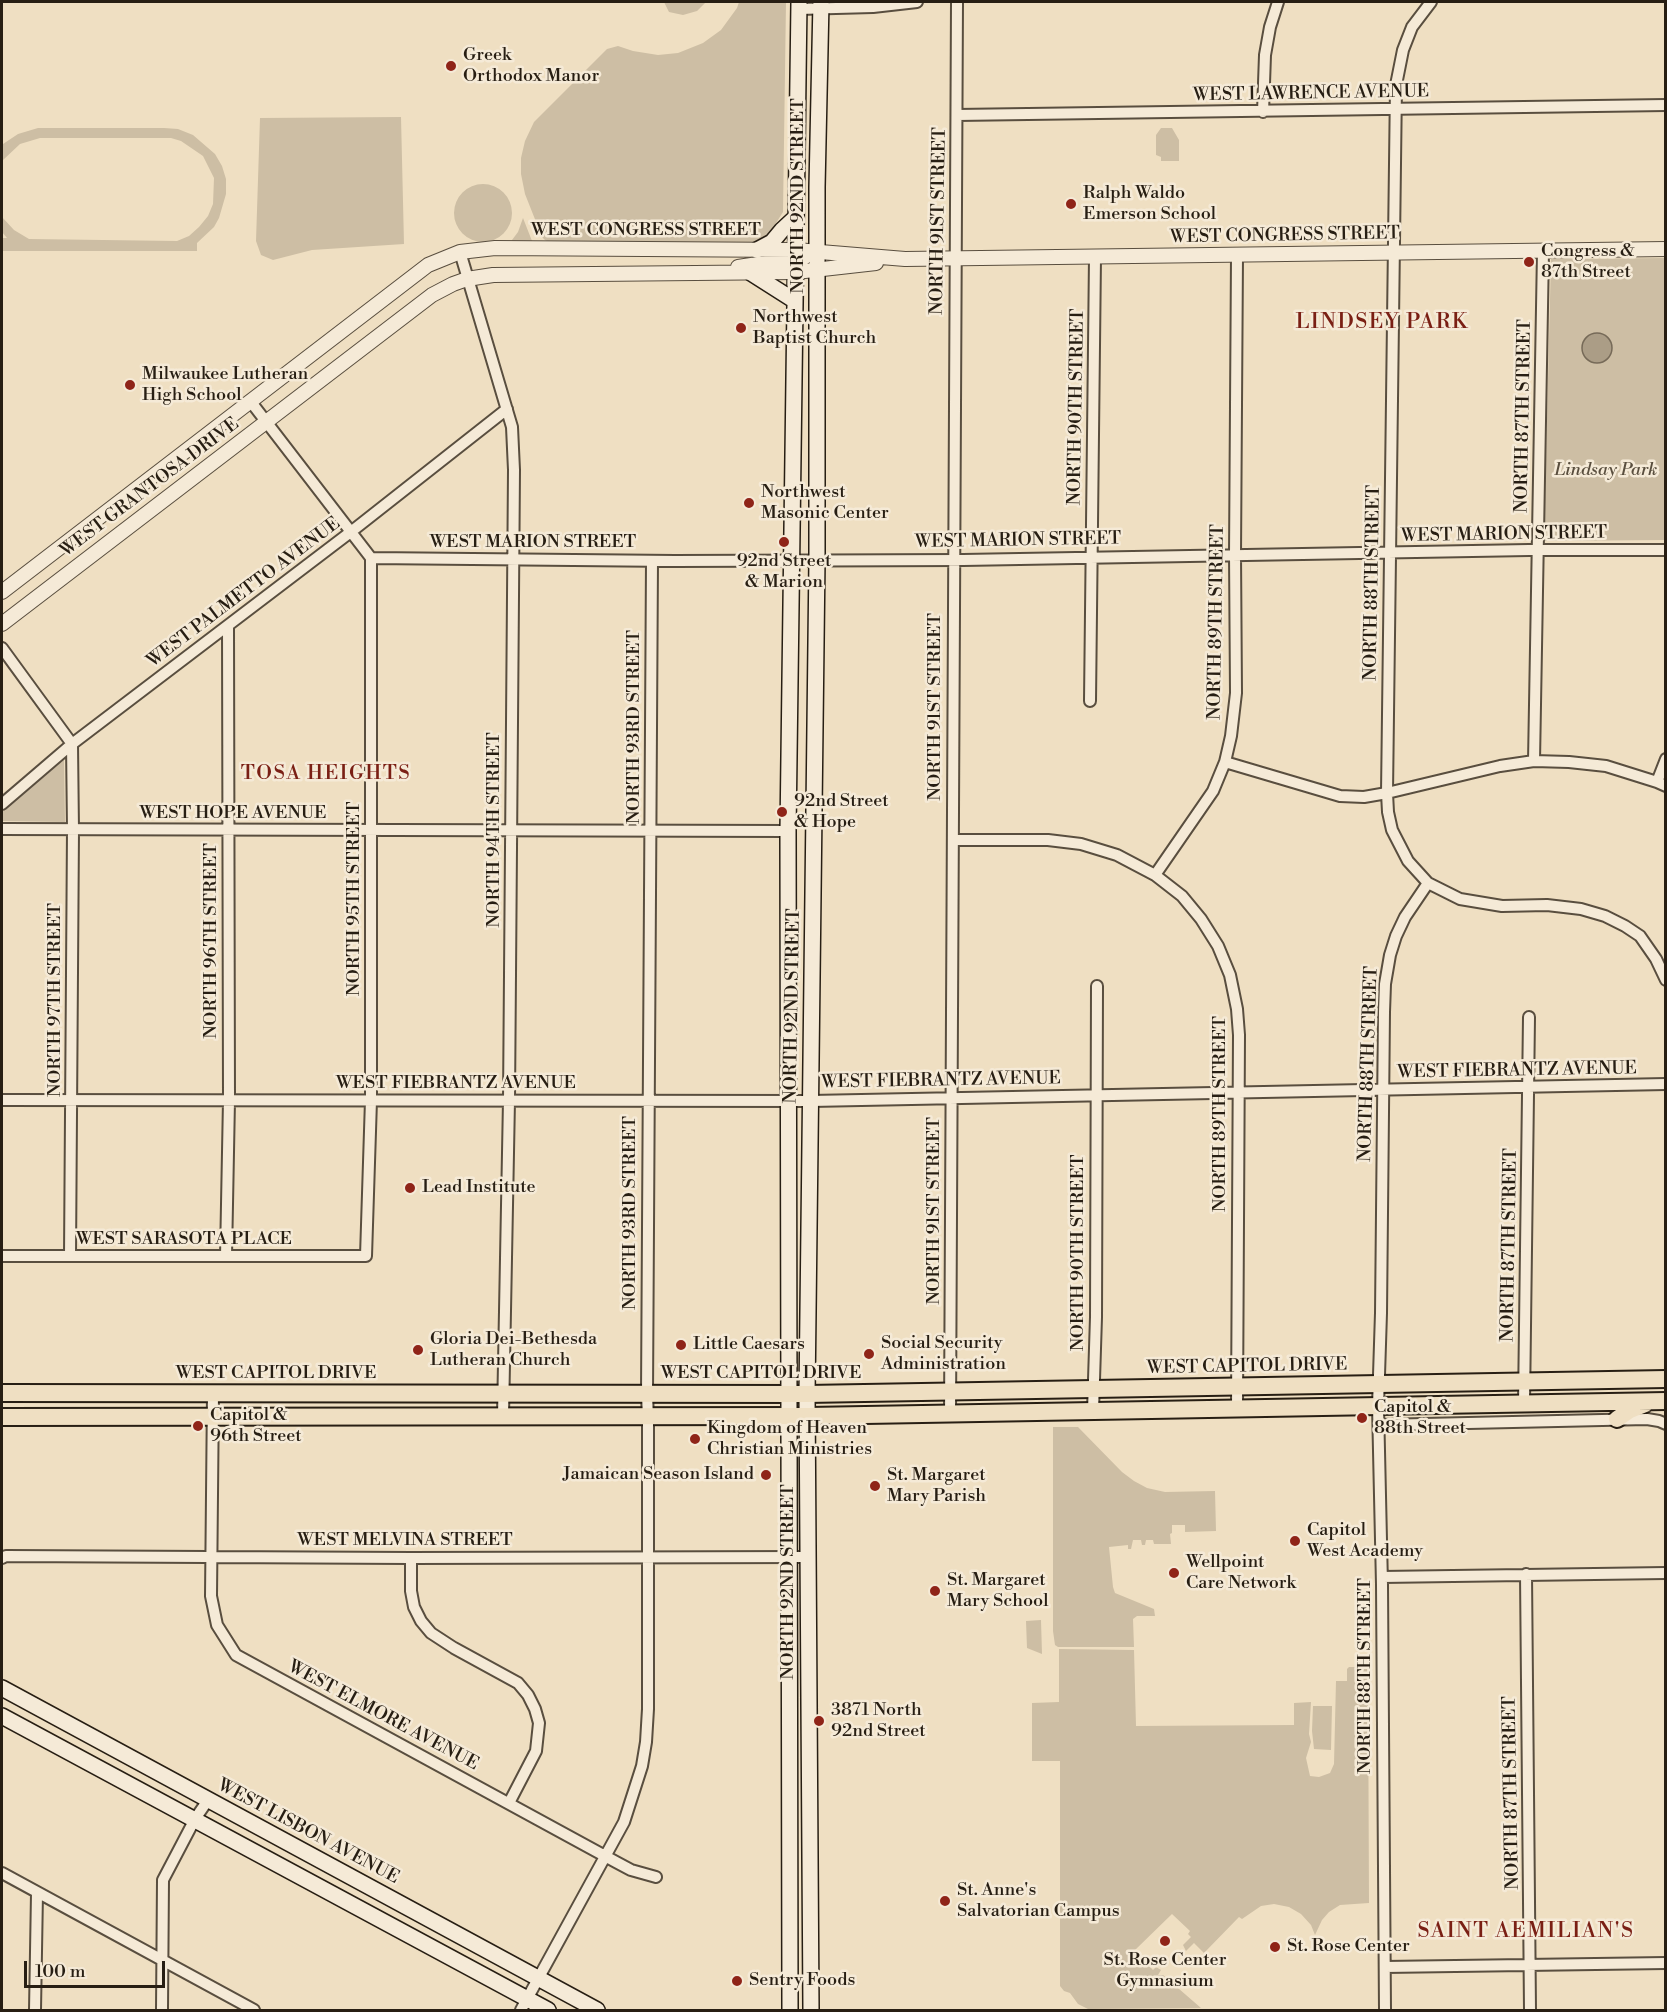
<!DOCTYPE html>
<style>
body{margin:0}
#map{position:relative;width:1667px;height:2012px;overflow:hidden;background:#efdfc2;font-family:"Libre Bodoni",serif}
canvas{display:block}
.frame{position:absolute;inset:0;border:3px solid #271e13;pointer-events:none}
.scale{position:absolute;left:24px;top:1961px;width:141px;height:27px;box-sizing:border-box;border:3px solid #271e13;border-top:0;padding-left:8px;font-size:18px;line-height:21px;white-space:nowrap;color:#271e13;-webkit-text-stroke:4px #f5ead7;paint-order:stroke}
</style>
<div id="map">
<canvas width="1667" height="2012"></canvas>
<div class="frame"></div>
<div class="scale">100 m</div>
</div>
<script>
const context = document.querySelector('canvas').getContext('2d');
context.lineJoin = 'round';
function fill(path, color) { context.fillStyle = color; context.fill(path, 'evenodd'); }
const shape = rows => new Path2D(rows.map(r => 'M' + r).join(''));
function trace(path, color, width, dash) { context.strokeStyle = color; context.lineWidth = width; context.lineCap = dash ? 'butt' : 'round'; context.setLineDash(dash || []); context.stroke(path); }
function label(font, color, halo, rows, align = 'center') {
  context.font = font + ' "Libre Bodoni",serif'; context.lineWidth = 5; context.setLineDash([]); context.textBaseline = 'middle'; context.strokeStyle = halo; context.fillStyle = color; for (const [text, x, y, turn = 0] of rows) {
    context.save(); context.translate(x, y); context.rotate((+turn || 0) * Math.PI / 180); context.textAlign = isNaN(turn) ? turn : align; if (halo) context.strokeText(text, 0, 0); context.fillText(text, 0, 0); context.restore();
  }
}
fill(shape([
 [664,2,706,2,697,11,683,15,669,12],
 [739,2,786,2,783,212,764,242,549,242,545,240,542,237,525,194,521,174,521,158,525,141,534,122,607,49,618,46,633,51,658,55,678,53,703,43,721,30,737,8],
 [401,117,404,244,312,250,273,260,261,255,256,241,260,118],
 [38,128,164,128,178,129,193,135,215,154,222,166,226,179,226,194,219,218,214,227,197,243,197,251,2,251,2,238,7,238,2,232,2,217,14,230,29,239,177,241,189,236,199,227,208,216,213,204,214,178,203,156,181,141,171,138,40,138,20,144,2,161,2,146,3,144,18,134],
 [1161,128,1172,128,1179,140,1179,161,1161,161,1161,157,1156,155,1156,135],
 '454 213a29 29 0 1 1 58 0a29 29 0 1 1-58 0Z',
 [523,218,532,241,512,242,512,240,518,232],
 [1665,258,1665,540,1544,541,1551,259],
 [64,760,65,822,2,821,2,812],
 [1053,1427,1078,1427,1122,1472,1134,1481,1147,1488,1165,1492,1215,1491,1216,1531,1185,1532,1185,1525,1172,1525,1172,1533,1170,1534,1171,1544,1154,1544,1153,1540,1146,1540,1145,1545,1142,1545,1141,1540,1133,1540,1131,1549,1128,1549,1128,1545,1109,1547,1113,1587,1115,1593,1154,1609,1155,1616,1137,1616,1133,1619,1134,1647,1058,1647,1055,1645,1053,1631],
 [1041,1620,1042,1654,1027,1648,1026,1621],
 [1059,1649,1134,1650,1136,1726,1294,1725,1294,1703,1311,1702,1309,1734,1311,1742,1306,1758,1310,1776,1319,1777,1330,1773,1334,1764,1336,1681,1347,1681,1347,1669,1349,1667,1368,1667,1369,1903,1340,1905,1329,1912,1322,1920,1315,1935,1311,1925,1301,1914,1289,1907,1274,1904,1261,1906,1242,1919,1239,1917,1204,1953,1194,1943,1186,1951,1183,1945,1191,1937,1188,1934,1190,1931,1172,1914,1134,1951,1153,1970,1156,1967,1161,1970,1158,1975,1163,1975,1201,2008,1088,2009,1078,2004,1070,1993,1064,1991,1060,1986,1060,1761,1032,1761,1032,1703,1059,1702],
 [1313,1706,1332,1706,1331,1750,1314,1749,1312,1731]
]), '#cdbea4');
const water = shape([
 '1582 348a15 15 0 1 1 30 0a15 15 0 1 1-30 0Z'
]);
fill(water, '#ab9d86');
trace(water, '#766a58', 1.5);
const minor = shape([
 [1431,2,1412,27,1403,50,1396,85,1387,793,1388,812,1392,830,1408,861,1428,883,1460,899,1502,906,1547,905,1581,909,1605,916,1625,926,1640,936,1656,959,1666,980],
 [799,9,873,7,917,2],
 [1263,112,1265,55,1270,27,1278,2],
 [957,115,1666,105],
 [460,252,512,427,514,470,509,1100,503,1416],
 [371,558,675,561,963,560,1529,550,1666,550],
 [2,648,72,744,73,830,70,1256],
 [1090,701,1095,257],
 [1534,761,1543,251],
 [1225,762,1340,796,1364,797,1387,793,1500,766,1534,761,1569,762,1606,766,1657,782,1666,786],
 [1657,782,1666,759],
 [2,804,72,744,352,531,507,409],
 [2,829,788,831],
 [953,840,1048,840,1081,844,1117,855,1155,875,1182,896,1201,919,1218,946,1230,975,1237,1009,1239,1035,1237,1408],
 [1155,875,1213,791,1225,762,1231,736,1236,693,1235,554,1237,256],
 [2,1100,811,1101,1666,1084],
 [2,1256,366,1256,371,1100,371,558,251,402],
 [226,1256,229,1100,228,626],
 [213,1393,211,1596,217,1625,236,1655,616,1862,631,1870,656,1877],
 [1524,1403,1529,1017],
 [1093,1411,1096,1317,1097,986],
 [950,1414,957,2],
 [1379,1425,1647,1419,1659,1421,1666,1424],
 [2,1558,6,1556,411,1558,808,1557],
 [411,1558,411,1591,414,1607,421,1621,431,1633,454,1648,518,1683,528,1695,535,1709,539,1723,536,1751,509,1803],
 [1526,1574,1530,2010],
 [1382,1577,1666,1573],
 [2,1873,254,2010],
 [1385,1967,1666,1963],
 [35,2010,37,1893],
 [162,2010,163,1880,195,1819,208,1800],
 [521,2010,624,1822,642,1766,646,1742,648,1709,648,1419,647,1394,652,561],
 [1385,2010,1382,1585,1378,1406,1381,1313,1384,1012,1385,984,1390,955,1396,936,1405,917,1428,883]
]);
const tertiary = shape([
 [738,267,805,257],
 [2,592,428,265,460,252,495,248,796,250,905,259,1666,249],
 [2,624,432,295,453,284,467,279,493,275,796,272,876,263]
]);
const secondary = shape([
 [757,250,772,242,782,230,796,217],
 [751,273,795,301],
 [2,1688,597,2010],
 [2,1716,548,2010],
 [790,2010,788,831,799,2],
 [811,2010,807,1394,817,559,817,187,821,2]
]);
const primary = shape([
 [2,1393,807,1394,1666,1379],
 [2,1417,808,1416,1666,1401],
 [1617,1419,1630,1410,1645,1404]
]);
trace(minor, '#594e3f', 14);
trace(tertiary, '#594e3f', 16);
trace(secondary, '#271e13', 18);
trace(primary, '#271e13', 20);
trace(minor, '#f5ead7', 10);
trace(tertiary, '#f5ead7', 14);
trace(secondary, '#f5ead7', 15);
trace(primary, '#efdfc2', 16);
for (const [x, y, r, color] of [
 [451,66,6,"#8f2418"],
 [1071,204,6,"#8f2418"],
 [1529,262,6,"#8f2418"],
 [741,328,6,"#8f2418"],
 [130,385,6,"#8f2418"],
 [749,503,6,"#8f2418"],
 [784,542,6,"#8f2418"],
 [782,812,6,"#8f2418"],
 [410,1188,6,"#8f2418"],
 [681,1345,6,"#8f2418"],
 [418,1350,6,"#8f2418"],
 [869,1354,6,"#8f2418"],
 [1362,1418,6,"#8f2418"],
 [198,1426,6,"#8f2418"],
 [695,1439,6,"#8f2418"],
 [766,1475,6,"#8f2418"],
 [875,1486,6,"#8f2418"],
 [1295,1541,6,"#8f2418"],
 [1174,1573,6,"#8f2418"],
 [935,1591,6,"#8f2418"],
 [819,1721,6,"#8f2418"],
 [945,1901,6,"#8f2418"],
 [1165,1941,6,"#8f2418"],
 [1275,1947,6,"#8f2418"],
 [737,1981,6,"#8f2418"]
]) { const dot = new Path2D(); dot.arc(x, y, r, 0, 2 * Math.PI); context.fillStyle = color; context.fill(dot); trace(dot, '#f5ead7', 2); }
label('18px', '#271e13', '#f5ead7', [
 ["Greek",463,56],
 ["Orthodox Manor",463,77],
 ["Ralph Waldo",1083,194],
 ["Emerson School",1083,215],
 ["Congress &",1541,252],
 ["87th Street",1541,273],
 ["Northwest",753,318],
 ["Baptist Church",753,339],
 ["Milwaukee Lutheran",142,375],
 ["High School",142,396],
 ["Northwest",761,493],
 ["Masonic Center",761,514],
 ["92nd Street",784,562,"center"],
 ["& Marion",784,583,"center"],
 ["92nd Street",794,802],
 ["& Hope",794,823],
 ["Lead Institute",422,1188],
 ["Gloria Dei-Bethesda",430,1340],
 ["Lutheran Church",430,1361],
 ["Social Security",881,1344],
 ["Administration",881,1365],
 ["Little Caesars",693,1345],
 ["Capitol &",1374,1408],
 ["88th Street",1374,1429],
 ["Capitol &",210,1416],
 ["96th Street",210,1437],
 ["Kingdom of Heaven",707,1429],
 ["Christian Ministries",707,1450],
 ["Jamaican Season Island",754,1475,"right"],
 ["St. Margaret",887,1476],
 ["Mary Parish",887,1497],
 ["Capitol",1307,1531],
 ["West Academy",1307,1552],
 ["Wellpoint",1186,1563],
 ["Care Network",1186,1584],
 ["St. Margaret",947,1581],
 ["Mary School",947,1602],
 ["3871 North",831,1711],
 ["92nd Street",831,1732],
 ["St. Anne's",957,1891],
 ["Salvatorian Campus",957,1912],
 ["St. Rose Center",1287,1947],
 ["St. Rose Center",1165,1961,"center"],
 ["Gymnasium",1165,1982,"center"],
 ["Sentry Foods",749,1981]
], 'left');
label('18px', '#271e13', '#f5ead7', [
 ["WEST LAWRENCE AVENUE",1311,94,-1],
 ["NORTH 92ND STREET",799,196,-90],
 ["NORTH 91ST STREET",939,221,-89],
 ["WEST CONGRESS STREET",646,231],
 ["WEST CONGRESS STREET",1285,236,-1],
 ["NORTH 90TH STREET",1077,407,-89],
 ["NORTH 87TH STREET",1524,416,-89],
 ["WEST GRANTOSA DRIVE",150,488,-37],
 ["WEST MARION STREET",1504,535,-1],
 ["WEST MARION STREET",1018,541,-1],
 ["WEST MARION STREET",533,543],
 ["NORTH 88TH STREET",1373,583,-89],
 ["WEST PALMETTO AVENUE",244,593,-37],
 ["NORTH 89TH STREET",1217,622,-89],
 ["NORTH 91ST STREET",936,707,-90],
 ["NORTH 93RD STREET",635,727,-90],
 ["WEST HOPE AVENUE",233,814],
 ["NORTH 94TH STREET",495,830,-90],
 ["NORTH 95TH STREET",355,899,-90],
 ["NORTH 96TH STREET",212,941,-90],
 ["NORTH 97TH STREET",56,1000,-90],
 ["NORTH 92ND STREET",793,1006,-89],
 ["NORTH 88TH STREET",1369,1064,-88],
 ["WEST FIEBRANTZ AVENUE",1517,1071,-1],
 ["WEST FIEBRANTZ AVENUE",941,1081,-1],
 ["WEST FIEBRANTZ AVENUE",456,1084],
 ["NORTH 89TH STREET",1221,1114,-90],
 ["NORTH 91ST STREET",935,1211,-90],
 ["NORTH 93RD STREET",631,1213,-90],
 ["WEST SARASOTA PLACE",184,1240],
 ["NORTH 87TH STREET",1510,1245,-89],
 ["NORTH 90TH STREET",1079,1253,-90],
 ["WEST CAPITOL DRIVE",1247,1367,-1],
 ["WEST CAPITOL DRIVE",276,1374],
 ["WEST CAPITOL DRIVE",761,1374],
 ["WEST MELVINA STREET",405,1541],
 ["NORTH 92ND STREET",789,1582,-90],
 ["NORTH 88TH STREET",1366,1676,-90],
 ["WEST ELMORE AVENUE",383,1716,28],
 ["NORTH 87TH STREET",1512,1793,-91],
 ["WEST LISBON AVENUE",308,1832,28]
]);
label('italic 18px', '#594e3e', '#f5ead7', [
 ["Lindsay Park",1606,471]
]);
context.letterSpacing = '1.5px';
label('20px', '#7a1f14', '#f5ead7', [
 ["TOSA HEIGHTS",326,774]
]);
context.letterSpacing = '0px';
context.letterSpacing = '1.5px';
label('21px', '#7a1f14', '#f5ead7', [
 ["LINDSEY PARK",1382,323],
 ["SAINT AEMILIAN'S",1526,1932]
]);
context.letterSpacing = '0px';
</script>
